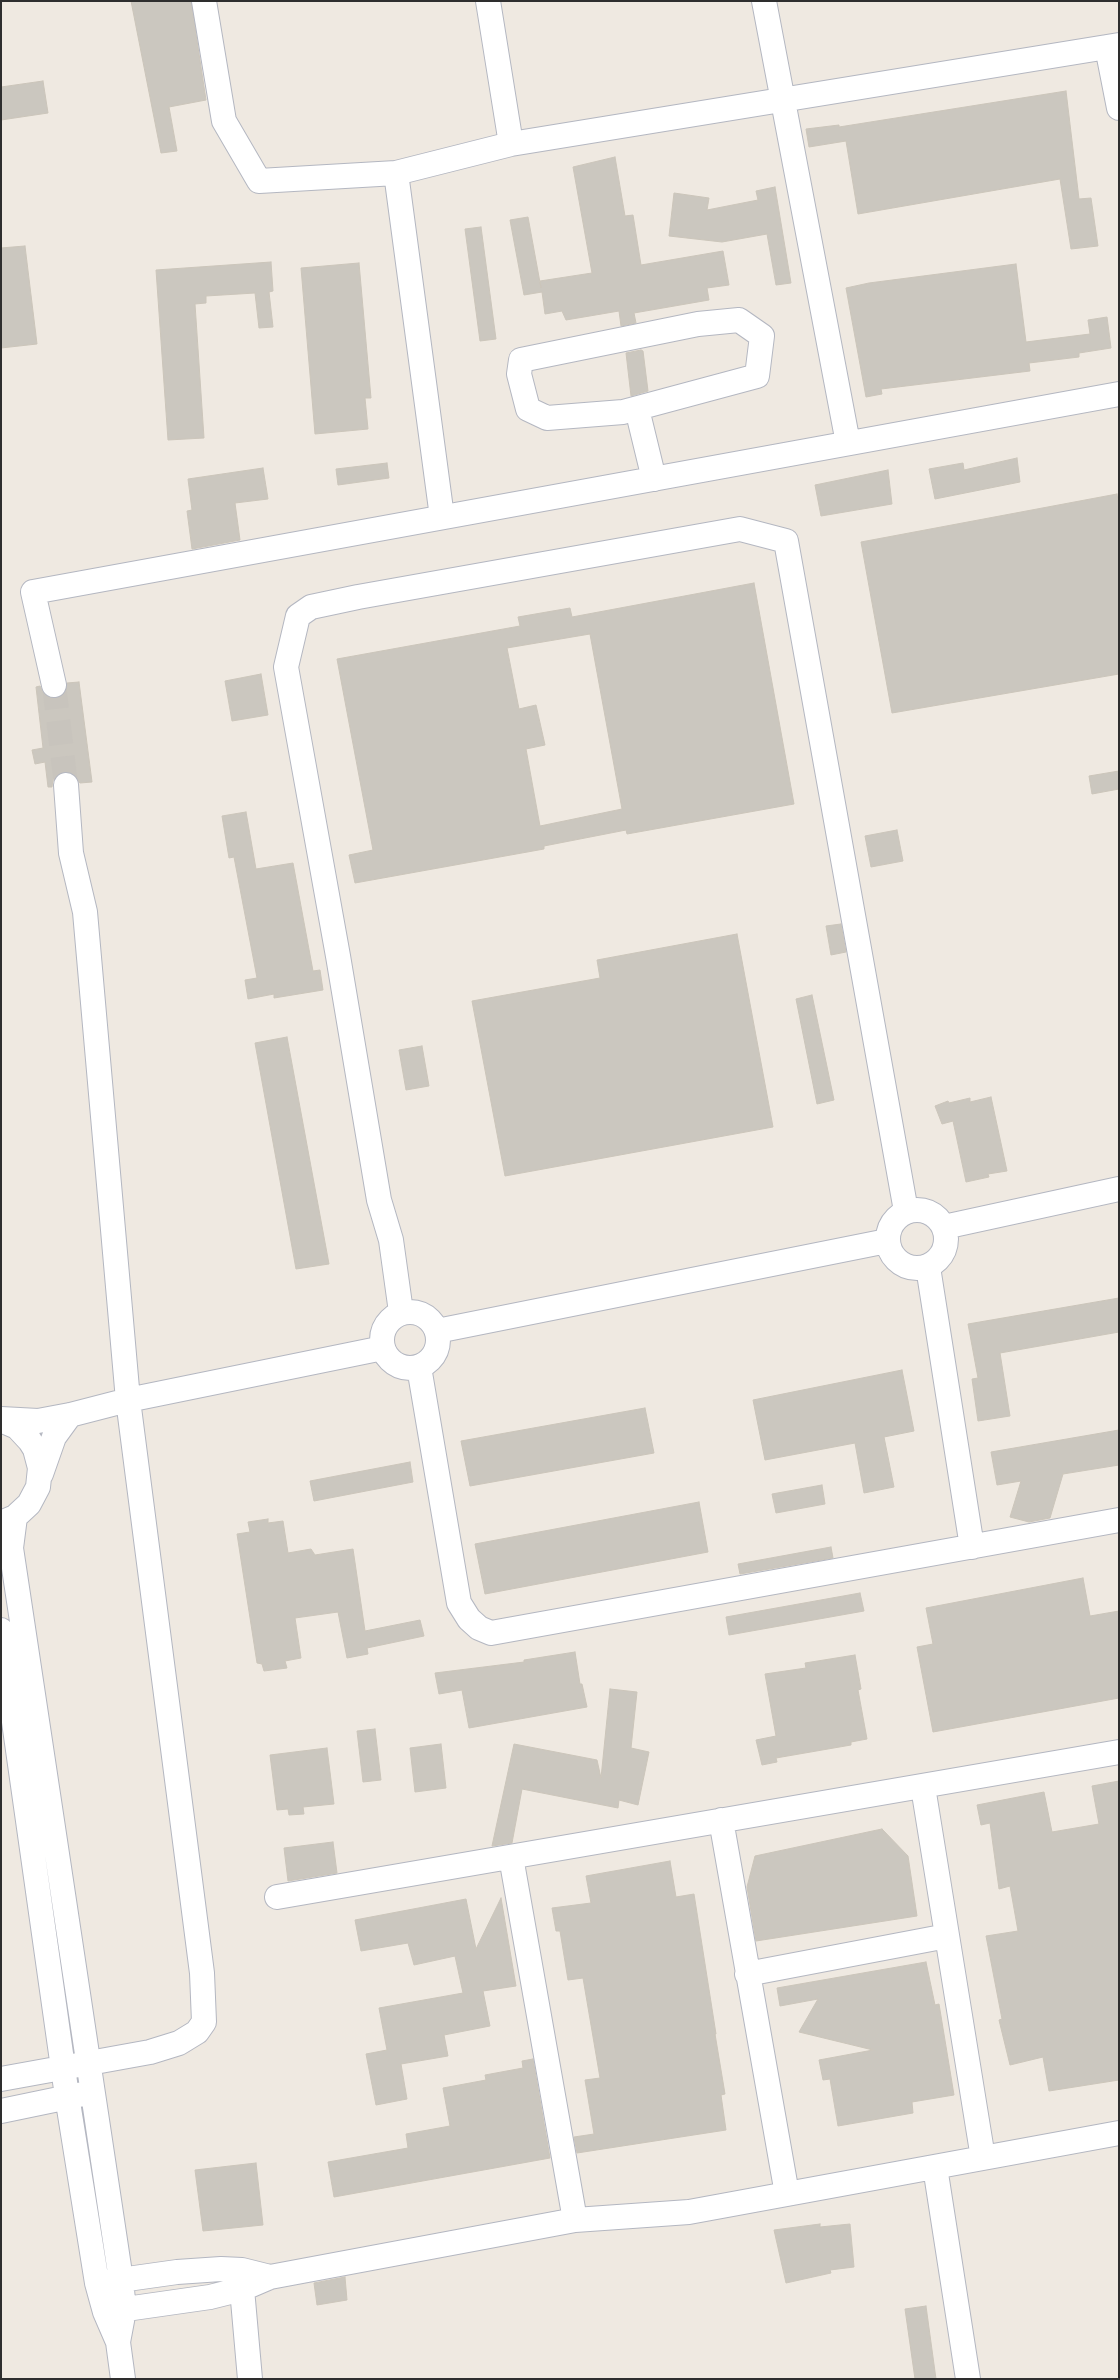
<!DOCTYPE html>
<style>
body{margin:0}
#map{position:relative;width:1120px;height:2380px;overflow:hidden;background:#efe9e1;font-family:Montserrat,sans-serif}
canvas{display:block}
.frame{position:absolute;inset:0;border:2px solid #2e2e2e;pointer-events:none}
</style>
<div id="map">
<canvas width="1120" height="2380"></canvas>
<div class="frame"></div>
</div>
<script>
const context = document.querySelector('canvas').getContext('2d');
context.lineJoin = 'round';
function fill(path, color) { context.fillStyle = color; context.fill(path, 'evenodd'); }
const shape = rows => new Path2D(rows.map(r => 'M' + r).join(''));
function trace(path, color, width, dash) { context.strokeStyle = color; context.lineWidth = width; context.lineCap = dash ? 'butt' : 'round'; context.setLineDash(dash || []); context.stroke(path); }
const building = shape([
 [131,1,191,1,206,100,169,107,177,151,161,153,131,1],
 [43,81,48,113,1,120,1,87,43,81],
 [1066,91,1079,199,1091,198,1098,246,1071,249,1060,179,858,214,846,141,809,147,806,129,839,125,839,127,1066,91],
 [615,157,625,216,633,215,641,265,723,251,729,285,707,288,709,300,634,313,636,323,621,326,619,311,566,320,562,311,545,314,542,292,524,295,510,220,528,217,541,288,540,281,592,273,573,167,615,157],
 [775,187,791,283,776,285,767,234,722,242,669,236,674,193,709,198,707,210,758,200,756,191,775,187],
 [481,227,496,339,480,341,465,229,481,227],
 [25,246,37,344,1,348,1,248,25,246],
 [271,262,273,291,269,292,273,327,259,328,255,293,206,296,206,303,195,304,204,438,168,440,156,270,271,262],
 [359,263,371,398,365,398,368,429,315,434,301,268,359,263],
 [1016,264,1026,342,1090,334,1088,320,1107,317,1111,348,1079,353,1079,357,1029,363,1030,371,881,389,882,394,866,397,846,288,869,283,1016,264],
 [641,350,643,351,648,391,631,396,626,353,641,350],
 [1017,458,1020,482,935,499,929,469,963,463,964,470,1017,458],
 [387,463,389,478,338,485,336,469,387,463],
 [263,468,268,499,235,503,240,540,192,549,187,511,192,510,188,479,263,468],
 [888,470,892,504,821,516,815,485,888,470],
 [1117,494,1119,507,1119,674,892,713,861,542,1117,494],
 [754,583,794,804,627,834,626,830,544,846,544,849,355,883,349,855,373,850,337,659,520,626,518,617,570,608,572,617,754,583],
 [590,634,622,809,540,826,526,749,545,745,536,705,519,709,507,648,590,634],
 [261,674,268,715,232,721,225,681,261,674],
 [79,682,92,782,80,783,72,773,65,771,58,774,53,779,52,787,48,787,45,762,35,764,32,750,43,748,36,687,40,686,44,694,49,698,57,698,64,695,67,683,79,682],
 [1119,771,1119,789,1092,794,1089,776,1119,771],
 [246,812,256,869,293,863,313,971,320,970,323,990,274,998,274,994,248,999,245,980,257,978,234,857,229,858,222,816,246,812],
 [897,830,903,861,871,867,865,836,897,830],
 [841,924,846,952,831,955,826,926,841,924],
 [737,934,773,1127,505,1176,472,1001,600,978,597,960,737,934],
 [812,995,834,1100,817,1104,796,999,812,995],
 [287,1037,329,1264,296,1269,255,1043,287,1037],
 [422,1046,429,1086,406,1090,399,1050,422,1046],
 [991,1097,1007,1171,988,1174,989,1177,966,1182,953,1121,942,1124,935,1106,948,1101,949,1103,970,1098,970,1102,991,1097],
 [1119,1298,1119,1332,1000,1353,1010,1416,978,1421,972,1379,978,1378,968,1324,1119,1298],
 [902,1370,914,1431,884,1437,894,1487,864,1493,855,1443,765,1460,753,1400,902,1370],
 [645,1408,654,1453,470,1486,461,1441,645,1408],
 [1119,1430,1119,1465,1063,1474,1050,1518,1029,1522,1010,1517,1021,1481,997,1485,991,1452,1119,1430],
 [410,1462,413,1482,314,1501,310,1481,410,1462],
 [822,1485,825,1504,776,1513,772,1494,822,1485],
 [699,1502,708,1552,485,1594,475,1544,699,1502],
 [268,1519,268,1523,283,1521,288,1553,311,1549,315,1555,353,1549,365,1631,420,1620,424,1636,367,1648,368,1654,347,1658,338,1612,295,1618,301,1658,285,1661,287,1668,264,1671,262,1664,257,1663,237,1534,250,1532,248,1522,268,1519],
 [831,1547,833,1558,740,1574,738,1564,831,1547],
 [1083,1578,1090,1616,1119,1611,1119,1698,933,1732,917,1647,933,1644,926,1608,1083,1578],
 [860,1593,864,1611,729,1635,726,1617,860,1593],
 [575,1652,580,1684,582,1684,587,1707,469,1728,462,1690,439,1694,435,1673,524,1662,524,1660,575,1652],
 [855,1655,861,1689,858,1690,867,1739,851,1742,851,1745,776,1758,777,1762,762,1765,756,1740,776,1736,765,1674,806,1668,805,1663,855,1655],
 [610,1689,637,1692,631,1748,649,1752,638,1805,619,1800,618,1808,522,1789,512,1843,492,1846,514,1744,597,1760,601,1778,610,1689],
 [375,1729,381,1780,363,1782,357,1731,375,1729],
 [441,1744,446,1788,415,1792,410,1748,441,1744],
 [327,1748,334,1804,303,1807,304,1814,289,1815,288,1809,277,1810,270,1755,327,1748],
 [1119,1781,1119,2080,1049,2091,1043,2057,1010,2065,999,2020,1002,2019,986,1936,1018,1931,1010,1886,999,1889,990,1823,981,1825,977,1805,1044,1792,1052,1832,1099,1824,1092,1786,1119,1781],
 [882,1829,908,1856,917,1916,756,1941,747,1887,755,1856,882,1829],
 [333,1842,337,1873,288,1881,284,1848,333,1842],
 [670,1861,676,1897,694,1894,716,2034,715,2034,725,2094,721,2095,726,2130,577,2153,574,2137,594,2134,585,2080,600,2078,583,1978,568,1980,560,1931,556,1931,552,1908,591,1903,586,1876,670,1861],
 [501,1898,516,1986,483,1991,490,2026,444,2035,448,2056,401,2064,407,2099,376,2105,366,2054,387,2050,379,2008,463,1993,455,1956,414,1965,408,1943,361,1951,355,1920,466,1899,476,1949,501,1898],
 [926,1962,935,2005,939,2004,954,2095,912,2102,913,2113,838,2126,830,2079,823,2080,819,2060,873,2050,799,2032,818,1999,780,2006,777,1988,926,1962],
 [533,2059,550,2158,334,2197,328,2162,408,2148,406,2134,450,2126,443,2088,486,2080,485,2075,523,2068,522,2061,533,2059],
 [256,2163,263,2225,203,2231,195,2170,256,2163],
 [820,2224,820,2227,850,2224,854,2267,830,2270,831,2273,786,2283,774,2230,820,2224],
 [345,2277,347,2300,317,2305,314,2283,345,2277],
 [926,2306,936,2379,915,2379,905,2309,926,2306]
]);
fill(building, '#cbc7bf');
trace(building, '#cbc5ba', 1);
trace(shape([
 [54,685,66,785]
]), '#c8c4bd', 24, [24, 12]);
const minor = shape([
 [204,1,224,121,259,181,396,173,511,144,1119,45],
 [488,1,511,144],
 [764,1,848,443],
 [1107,47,1119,108],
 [396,173,442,517],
 [739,320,762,336,757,376,623,412,547,418,528,409,519,374,521,360,698,324,739,320],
 [637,409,654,479],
 [54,685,33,592,1119,394],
 '888 1239a29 29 0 1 1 58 0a29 29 0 1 1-58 0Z',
 [944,1227,1119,1189],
 [928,1267,972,1547],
 '382 1340a28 28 0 1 1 56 0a28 28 0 1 1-56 0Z',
 [401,1312,391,1240,379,1200,338,956,286,667,298,616,311,607,358,597,740,529,786,541,906,1211],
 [437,1331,887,1241],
 [419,1367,459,1603,469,1619,479,1628,491,1633,1119,1520],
 [1,1419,38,1421,70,1415,128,1400,383,1348],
 [1,1420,17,1427,30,1441,35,1449,40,1468,38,1487,29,1504,15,1517,1,1523],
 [41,1474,54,1437,70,1415],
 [15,1517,11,1548,121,2280,124,2310,118,2342],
 [1,1630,67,2096,97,2283,105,2312,118,2342,123,2379],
 [923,1787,983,2158],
 [721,1820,787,2194],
 [511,1857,575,2220],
 [277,1897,1119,1752],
 [747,1974,947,1936],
 [1,2079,150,2052,179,2043,197,2032,204,2022,202,1973,128,1400,85,912,71,853,66,785],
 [1,2111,83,2094],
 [935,2167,968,2379],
 [106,2282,177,2272,221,2269,242,2270,270,2277],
 [242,2289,250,2379],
 [105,2312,210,2297,242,2289,270,2277,575,2220,689,2212,1119,2133]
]);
trace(minor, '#b4b7c1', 26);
trace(minor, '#fff', 24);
</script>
